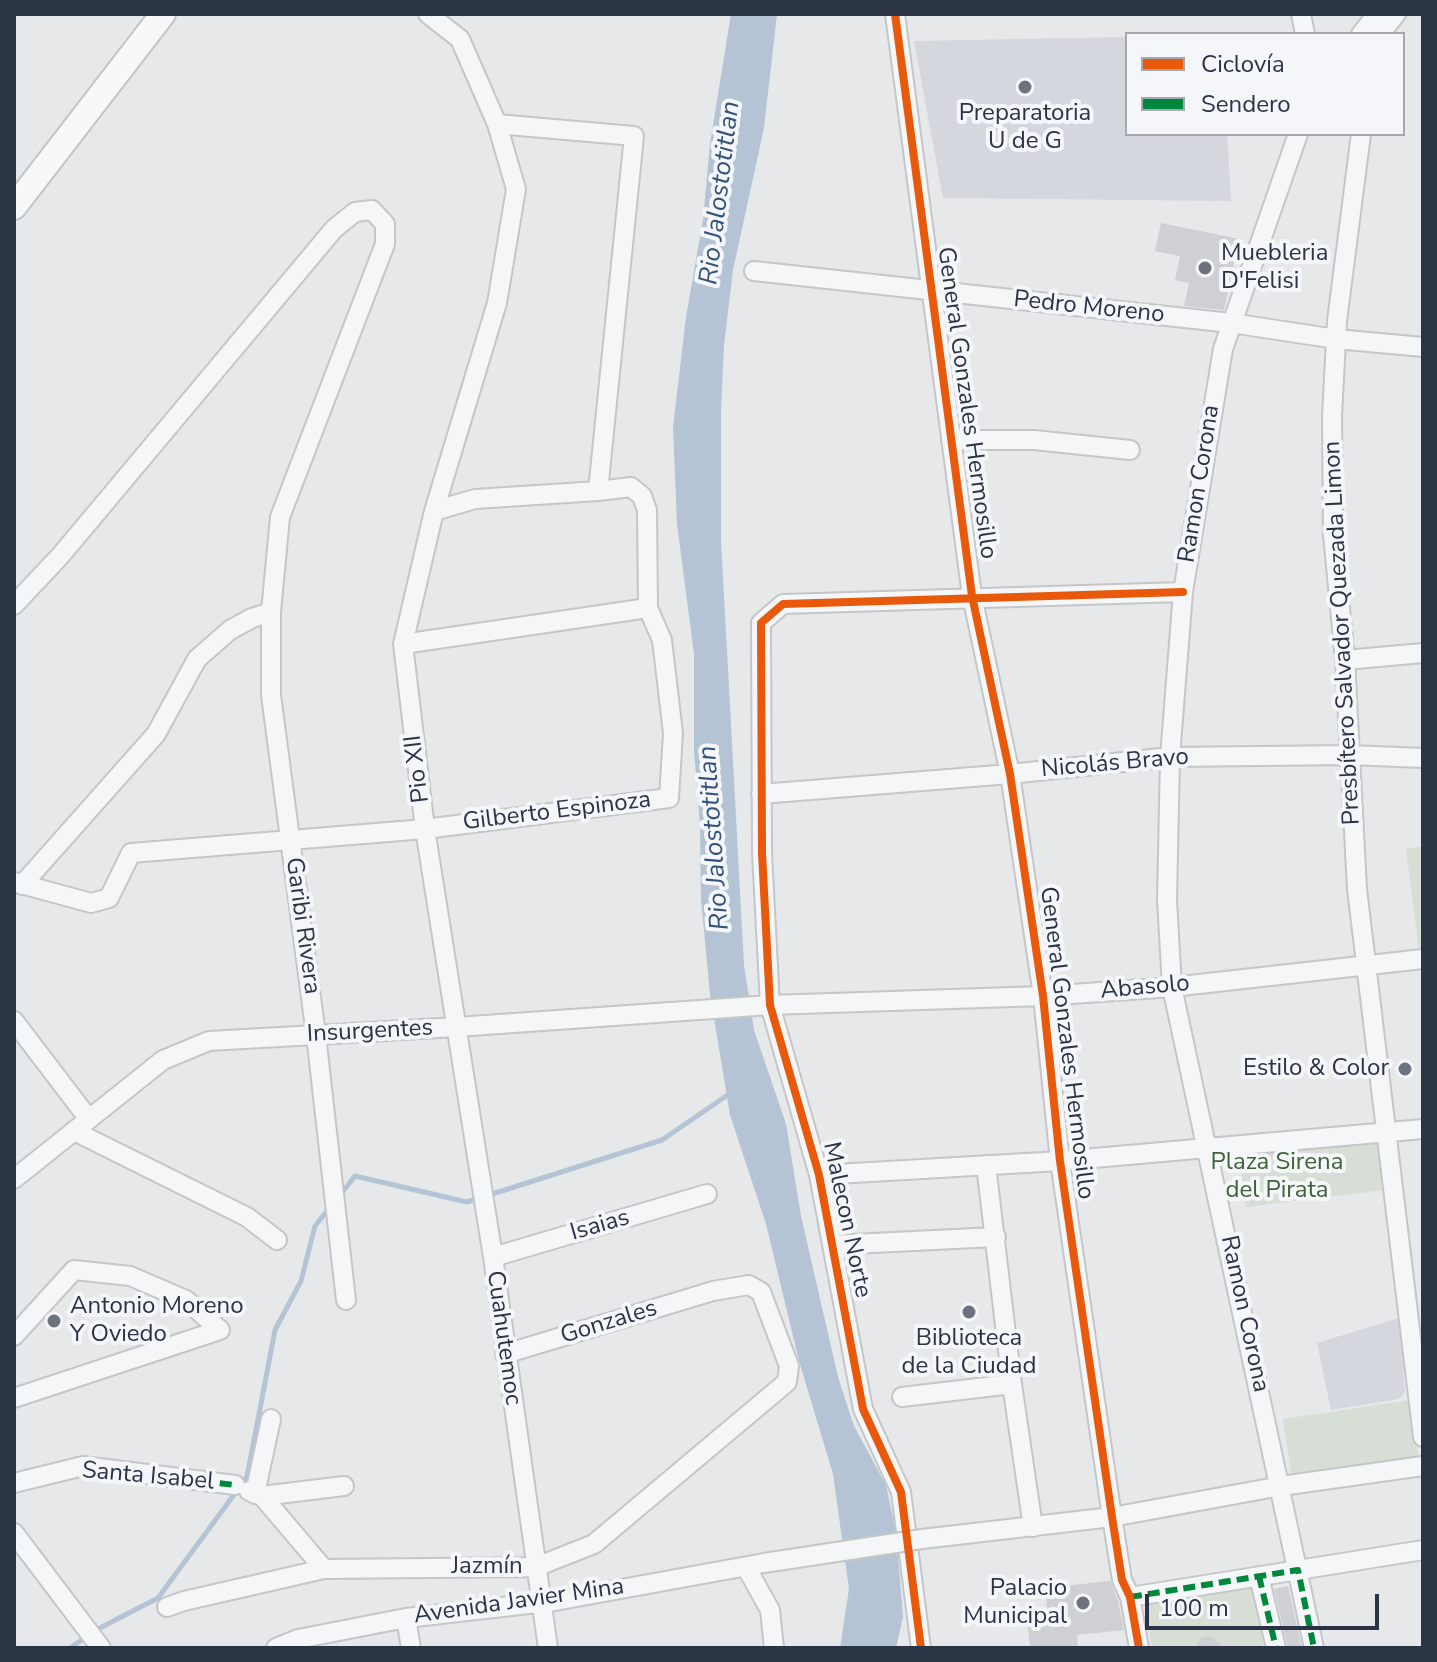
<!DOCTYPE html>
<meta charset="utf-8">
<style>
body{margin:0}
#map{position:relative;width:1437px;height:1662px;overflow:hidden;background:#e6e8ea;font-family:"Nunito Sans",sans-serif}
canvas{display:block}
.frame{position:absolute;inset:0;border:16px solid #2b3445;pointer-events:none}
.legend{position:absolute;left:1125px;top:32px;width:280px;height:104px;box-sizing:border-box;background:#f4f6f9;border:2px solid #a4a8b1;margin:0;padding:10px 14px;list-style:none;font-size:24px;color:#2b3445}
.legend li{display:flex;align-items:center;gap:16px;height:40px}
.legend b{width:40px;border:2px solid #a4a8b1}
.scale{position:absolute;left:1145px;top:1594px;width:234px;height:36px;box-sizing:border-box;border:4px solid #2b3445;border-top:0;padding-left:10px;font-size:24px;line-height:28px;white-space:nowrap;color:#2b3445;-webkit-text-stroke:6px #f4f6f9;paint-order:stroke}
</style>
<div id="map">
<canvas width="1437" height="1662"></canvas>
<div class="frame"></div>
<ul class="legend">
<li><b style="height:10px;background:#e8590c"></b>Ciclovía</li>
<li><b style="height:10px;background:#00873e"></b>Sendero</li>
</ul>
<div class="scale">100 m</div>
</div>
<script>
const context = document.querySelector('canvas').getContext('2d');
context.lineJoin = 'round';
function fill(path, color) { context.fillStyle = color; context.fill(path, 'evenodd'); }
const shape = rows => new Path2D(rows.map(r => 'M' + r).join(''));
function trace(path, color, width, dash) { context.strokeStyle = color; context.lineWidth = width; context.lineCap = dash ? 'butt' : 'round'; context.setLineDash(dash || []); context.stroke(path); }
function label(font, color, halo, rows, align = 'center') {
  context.font = font + ' "Nunito Sans",sans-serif'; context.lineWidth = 8; context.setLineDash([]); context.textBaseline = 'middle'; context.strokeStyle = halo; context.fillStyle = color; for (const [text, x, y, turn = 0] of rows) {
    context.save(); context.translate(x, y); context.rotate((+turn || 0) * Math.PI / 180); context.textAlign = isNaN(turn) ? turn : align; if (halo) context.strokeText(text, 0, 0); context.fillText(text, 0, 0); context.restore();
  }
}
fill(shape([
 [1127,37,1127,134,1227,134,1231,201,943,198,914,41],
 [1399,1318,1405,1392,1399,1399,1331,1410,1317,1343]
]), '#d4d7dd');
fill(shape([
 [1423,846,1423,959,1420,959,1406,849],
 [1379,1139,1384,1190,1246,1207,1239,1154],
 [1410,1400,1419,1459,1292,1479,1283,1419],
 [1251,1588,1264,1648,1152,1648,1145,1604]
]), '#d6ded6');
fill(shape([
 [731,14,777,14,764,128,733,270,724,345,721,411,721,540,744,965,754,1030,786,1124,801,1216,838,1377,854,1426,886,1485,896,1532,903,1617,896,1648,840,1648,849,1589,833,1474,799,1361,766,1224,730,1115,710,994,701,899,700,824,694,751,694,654,677,524,673,427,686,317,703,220,710,144]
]), '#b4c4d5');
trace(shape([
 [340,1195,355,1176,467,1202,662,1140,729,1094],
 [94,1631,158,1598,247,1477,275,1330,301,1281,315,1226,331,1206],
 [70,1648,86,1637]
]), '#b4c4d5', 5);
fill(shape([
 [1161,223,1239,239,1224,310,1184,306,1189,283,1175,280,1180,256,1155,251],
 [1110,1581,1118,1601,1124,1630,1077,1635,1078,1648,1030,1648,1027,1619,1048,1617,1045,1588],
 [1288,1586,1302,1648,1288,1648,1274,1589],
 [1210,1636,1225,1648,1194,1648,1201,1638]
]), '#ced0d3');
const minor = shape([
 [428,14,460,39,497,124,516,189,497,303,434,511,475,499,598,491,634,136,497,124],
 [895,14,972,596,1010,774,1043,996,1060,1161,1112,1517,1122,1580,1130,1597,1139,1648],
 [1301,14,1305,34],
 [1361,34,1377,14],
 [1380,34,1396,14],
 [1298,134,1223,349,1183,592,1170,757,1167,900,1172,987,1314,1648],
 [1361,134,1337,321,1332,416,1333,535,1345,660,1357,889,1423,1437],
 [754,271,1231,323,1336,339,1423,347],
 [951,440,1034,440,1130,450],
 [434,511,403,644,425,829,493,1257,548,1648],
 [14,605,61,555,334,229,355,212,372,210,385,224,385,244,280,517,271,612],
 [403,644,648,608],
 [1345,660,1423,653],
 [761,794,1010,774,1170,757,1350,755,1423,758],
 [14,882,91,903,109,898,131,853,425,829,669,798,673,733,662,640,648,608,647,510,642,496,631,487,598,491],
 [22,885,156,734,197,659,230,630,252,618,271,612,271,695,316,1035,346,1300],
 [14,1021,88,1118],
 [74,1131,247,1217,277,1240],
 [986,1165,1012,1384,1033,1527],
 [819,1175,1060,1161,1423,1129],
 [14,1179,163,1060,209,1041,457,1027,770,1005,1043,996,1172,987,1423,959],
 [832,1245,996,1237],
 [493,1257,707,1194],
 [14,1336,74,1270,130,1276,186,1300,220,1330],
 [902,1397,1012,1384],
 [14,1398,220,1330],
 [14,1483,83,1466,235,1485],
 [249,1491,262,1496,324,1569],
 [255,1494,271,1419],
 [262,1496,344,1486],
 [14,1533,101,1648],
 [922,1539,1112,1517,1281,1486,1423,1466],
 [746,1567,770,1610,774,1648],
 [1259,1576,1276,1648],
 [1130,1597,1423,1550],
 [167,1607,184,1601,324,1569,536,1567,594,1544,787,1382,789,1366,761,1292,749,1285,713,1291,505,1354],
 [406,1618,411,1648],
 [276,1648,298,1639,406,1618,555,1601,764,1563],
 [921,1648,901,1492,863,1409,819,1175,770,1005,762,853,761,623,783,604,1183,592]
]);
const major = shape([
 [14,207,163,14]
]);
trace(minor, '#c4c6c8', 22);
trace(major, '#c2c5c8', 28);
trace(minor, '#f5f6f7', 18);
trace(major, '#f8f8f8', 24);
const minorBridge = shape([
 [764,1563,922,1539]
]);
trace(minorBridge, '#c4c6c8', 22, []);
trace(minorBridge, '#f5f6f7', 18);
trace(shape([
 [184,1479,235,1485],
 [1259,1576,1276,1648],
 [1130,1597,1298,1570,1314,1648]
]), '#00873e', 6, [12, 6]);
trace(shape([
 [895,14,972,596,1010,774,1043,996,1060,1161,1112,1517,1122,1580,1130,1597,1139,1648],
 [921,1648,901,1492,863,1409,819,1175,770,1005,762,853,761,623,783,604,1183,592]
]), '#e8590c', 8);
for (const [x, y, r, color] of [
 [1025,87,8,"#6c737f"],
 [1205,268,8,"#6c737f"],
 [1405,1069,8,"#6c737f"],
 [969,1312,8,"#6c737f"],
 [54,1321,8,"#6c737f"],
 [1083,1603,8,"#6c737f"]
]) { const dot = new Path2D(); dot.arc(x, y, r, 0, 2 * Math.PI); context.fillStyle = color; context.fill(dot); trace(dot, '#f4f6f9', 3); }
label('24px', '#2b3445', '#f4f6f9', [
 ["Preparatoria",1025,114],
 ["U de G",1025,142],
 ["Muebleria",1221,254,"left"],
 ["D'Felisi",1221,282,"left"],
 ["Estilo & Color",1389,1069,"right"],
 ["Antonio Moreno",70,1307,"left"],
 ["Y Oviedo",70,1335,"left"],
 ["Biblioteca",969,1339],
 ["de la Ciudad",969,1367],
 ["Palacio",1067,1589,"right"],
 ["Municipal",1067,1617,"right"]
]);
label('24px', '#2b3445', '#f4f6f9', [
 ["Pedro Moreno",1089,308,6],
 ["General Gonzales Hermosillo",966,403,82],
 ["Ramon Corona",1200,484,-81],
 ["Presbítero Salvador Quezada Limon",1343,633,-93],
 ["Nicolás Bravo",1115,764,-5],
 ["Pio XII",418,769,-97],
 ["Gilberto Espinoza",557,812,-7],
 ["Garibi Rivera",302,926,82],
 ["Abasolo",1145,988,-5],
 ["Insurgentes",370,1032,-3],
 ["General Gonzales Hermosillo",1066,1043,83],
 ["Malecon Norte",846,1220,78],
 ["Isaias",600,1226,-16],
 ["Ramon Corona",1244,1314,78],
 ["Gonzales",609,1323,-17],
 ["Cuahutemoc",503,1338,82],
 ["Santa Isabel",148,1477,5],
 ["Jazmín",487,1567],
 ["Avenida Javier Mina",519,1602,-8]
]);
label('24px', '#3f6138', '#f4f6f9', [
 ["Plaza Sirena",1277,1163],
 ["del Pirata",1277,1191]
]);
label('italic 26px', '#34527a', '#f4f6f9', [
 ["Rio Jalostotitlan",721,193,-83],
 ["Rio Jalostotitlan",715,838,-94]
]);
</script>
